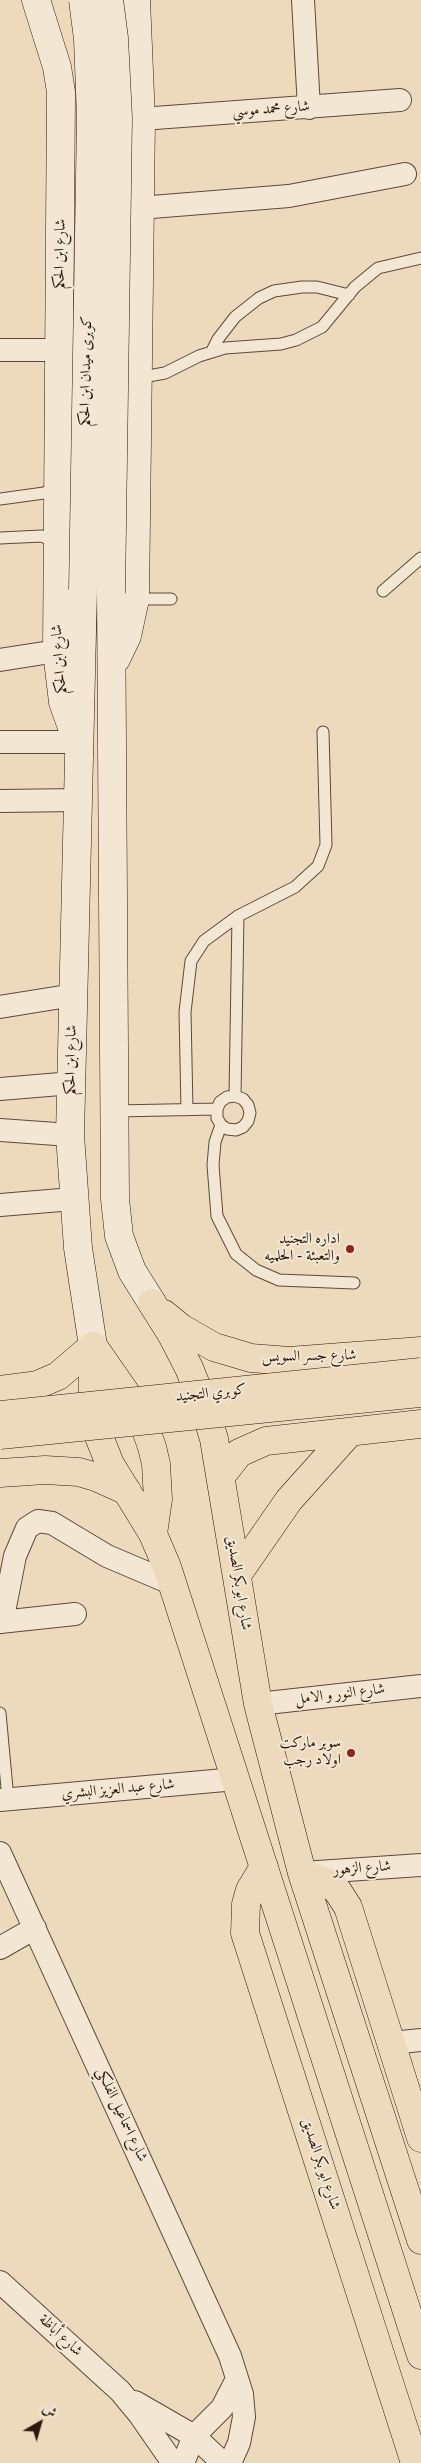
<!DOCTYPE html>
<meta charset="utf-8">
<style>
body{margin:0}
#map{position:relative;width:421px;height:2463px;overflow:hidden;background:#eddabd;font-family:"IM FELL Double Pica",Amiri,serif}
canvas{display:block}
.north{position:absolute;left:15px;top:2398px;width:50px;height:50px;-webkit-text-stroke:4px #f3e7d4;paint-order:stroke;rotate:38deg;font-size:14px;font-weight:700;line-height:20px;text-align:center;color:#2e180e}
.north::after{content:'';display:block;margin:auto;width:18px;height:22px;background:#2e180e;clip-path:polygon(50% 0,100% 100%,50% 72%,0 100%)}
</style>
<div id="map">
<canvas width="421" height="2463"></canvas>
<div class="north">ش</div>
</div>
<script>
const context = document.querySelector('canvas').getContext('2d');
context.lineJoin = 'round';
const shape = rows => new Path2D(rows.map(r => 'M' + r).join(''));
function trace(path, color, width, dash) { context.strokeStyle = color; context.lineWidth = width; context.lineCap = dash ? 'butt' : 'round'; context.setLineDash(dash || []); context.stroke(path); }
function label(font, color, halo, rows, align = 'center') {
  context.font = font + ' "IM FELL Double Pica",Amiri,serif'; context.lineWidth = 4; context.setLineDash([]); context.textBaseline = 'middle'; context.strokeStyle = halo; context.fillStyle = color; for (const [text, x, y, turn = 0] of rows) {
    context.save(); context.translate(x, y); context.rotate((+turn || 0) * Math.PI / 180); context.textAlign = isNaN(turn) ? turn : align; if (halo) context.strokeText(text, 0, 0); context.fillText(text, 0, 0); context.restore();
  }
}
const service = shape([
 [212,351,218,339,235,317,259,298,274,291,302,287,317,287,349,295],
 [137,378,165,373,199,356,225,348,281,344,296,340,322,327,355,287,378,268,421,258],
 [0,499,44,493,57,486],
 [0,538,42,536,56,543],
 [383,591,421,558],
 [135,599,171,599],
 [235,1096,238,916],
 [187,1110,185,1012,191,961,204,941,238,916,295,887,318,866,326,845,323,732],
 [115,1111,217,1109],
 [221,1125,227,1129,236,1130,243,1127,248,1121,250,1113,248,1105,243,1099,235,1096,227,1097,220,1102,217,1109,217,1118,221,1125,215,1142,213,1165,217,1216,236,1254,256,1270,279,1280,354,1283],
 [0,1713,8,1799]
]);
const minor = shape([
 [303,0,309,108],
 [141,119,400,100],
 [139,208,289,196,405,174],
 [0,350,60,350],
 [0,660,57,651],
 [0,742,80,742],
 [0,801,79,800],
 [0,1007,74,995],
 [0,1089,72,1083],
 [0,1130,70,1135],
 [0,1205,73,1199],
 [0,1622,75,1614],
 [2,1622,15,1556,27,1528,38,1521,52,1523,107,1556,173,1584],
 [258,1704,421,1686],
 [0,1800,236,1779],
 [0,1853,230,2356,242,2394,244,2417,239,2443,230,2463],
 [303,1873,421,1865],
 [0,1948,35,1928],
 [392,2043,421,2040],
 [0,2282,120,2391,139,2414,173,2463],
 [135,2402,194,2436,223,2463],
 [183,2463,194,2436,222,2408,237,2379]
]);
const secondary = shape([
 [36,0,57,67,61,92,57,651,63,702,74,733],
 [83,590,70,1135,78,1248,93,1346],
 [111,593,115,1199,119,1236,132,1271,152,1303],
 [116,659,127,636,135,599,141,119,136,0]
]);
const primary = shape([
 [152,1303,172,1335,189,1368,203,1403,214,1439,258,1704,302,1873,421,2240],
 [164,1314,181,1328,214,1347,251,1358,289,1361,421,1351],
 [93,1346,93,1403,98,1434,110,1464,153,1534,167,1567,421,2355],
 [93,1346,130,1399,146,1430,152,1447,156,1464,158,1499,153,1534],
 [0,1390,37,1385,58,1376,93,1346],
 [0,1473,45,1470,79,1472,96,1477,127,1491],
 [221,1476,239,1453,266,1441,421,1424],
 [237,1575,289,1500,350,1432],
 [264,1867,250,1890,246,1904,245,1933,415,2463],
 [302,1873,328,1883,337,1890,348,1907,421,2138]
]);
trace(service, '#5e483a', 13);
trace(minor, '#5e483a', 24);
trace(secondary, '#2e180e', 29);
trace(primary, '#2e180e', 29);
trace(service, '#f3e7d4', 11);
trace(minor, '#f3e7d4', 22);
trace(secondary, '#f3e7d4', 28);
trace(primary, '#eddabd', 28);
const secondaryBridge = shape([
 [83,0,88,39,91,118,83,590],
 [109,0,114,38,118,118,111,593]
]);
const primaryBridge = shape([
 [0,1415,421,1372],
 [0,1435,421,1393]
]);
trace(secondaryBridge, '#2e180e', 29, []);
trace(primaryBridge, '#2e180e', 29, []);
trace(secondaryBridge, '#f3e7d4', 28);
trace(primaryBridge, '#eddabd', 28);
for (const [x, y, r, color] of [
 [350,1249,5,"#8f2418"],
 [351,1753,5,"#8f2418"]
]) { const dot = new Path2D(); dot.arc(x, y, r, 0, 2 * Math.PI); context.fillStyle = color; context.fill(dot); trace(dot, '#f3e7d4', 2); }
label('15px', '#2e180e', '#f3e7d4', [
 ["شارع محمد موسي",271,110,-4],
 ["شارع ابن الحكم",61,254,-89],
 ["كوبرى ميدان ابن الحكم",87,371,-89],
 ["شارع ابن الحكم",60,659,-94],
 ["شارع ابن الحكم",72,1060,-89],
 ["شارع جسر السويس",309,1357,-1],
 ["كوبري التجنيد",211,1394,-6],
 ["شارع ابو بكر الصديق",238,1583,81],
 ["شارع النور و الامل",340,1695,-7],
 ["شارع عبد العزيز البشري",118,1790,-5],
 ["شارع الزهور",362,1869,-4],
 ["شارع اسماعيل الفلكي",121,2115,65],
 ["شارع ابو بكر الصديق",320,2164,72],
 ["شارع أباظة",60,2336,43]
]);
label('15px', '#2e180e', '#f3e7d4', [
 ["اداره التجنيد",340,1240],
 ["والتعبئة - الحلميه",340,1257],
 ["سوبر ماركت",341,1744],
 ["اولاد رجب",341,1761]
], 'right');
</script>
